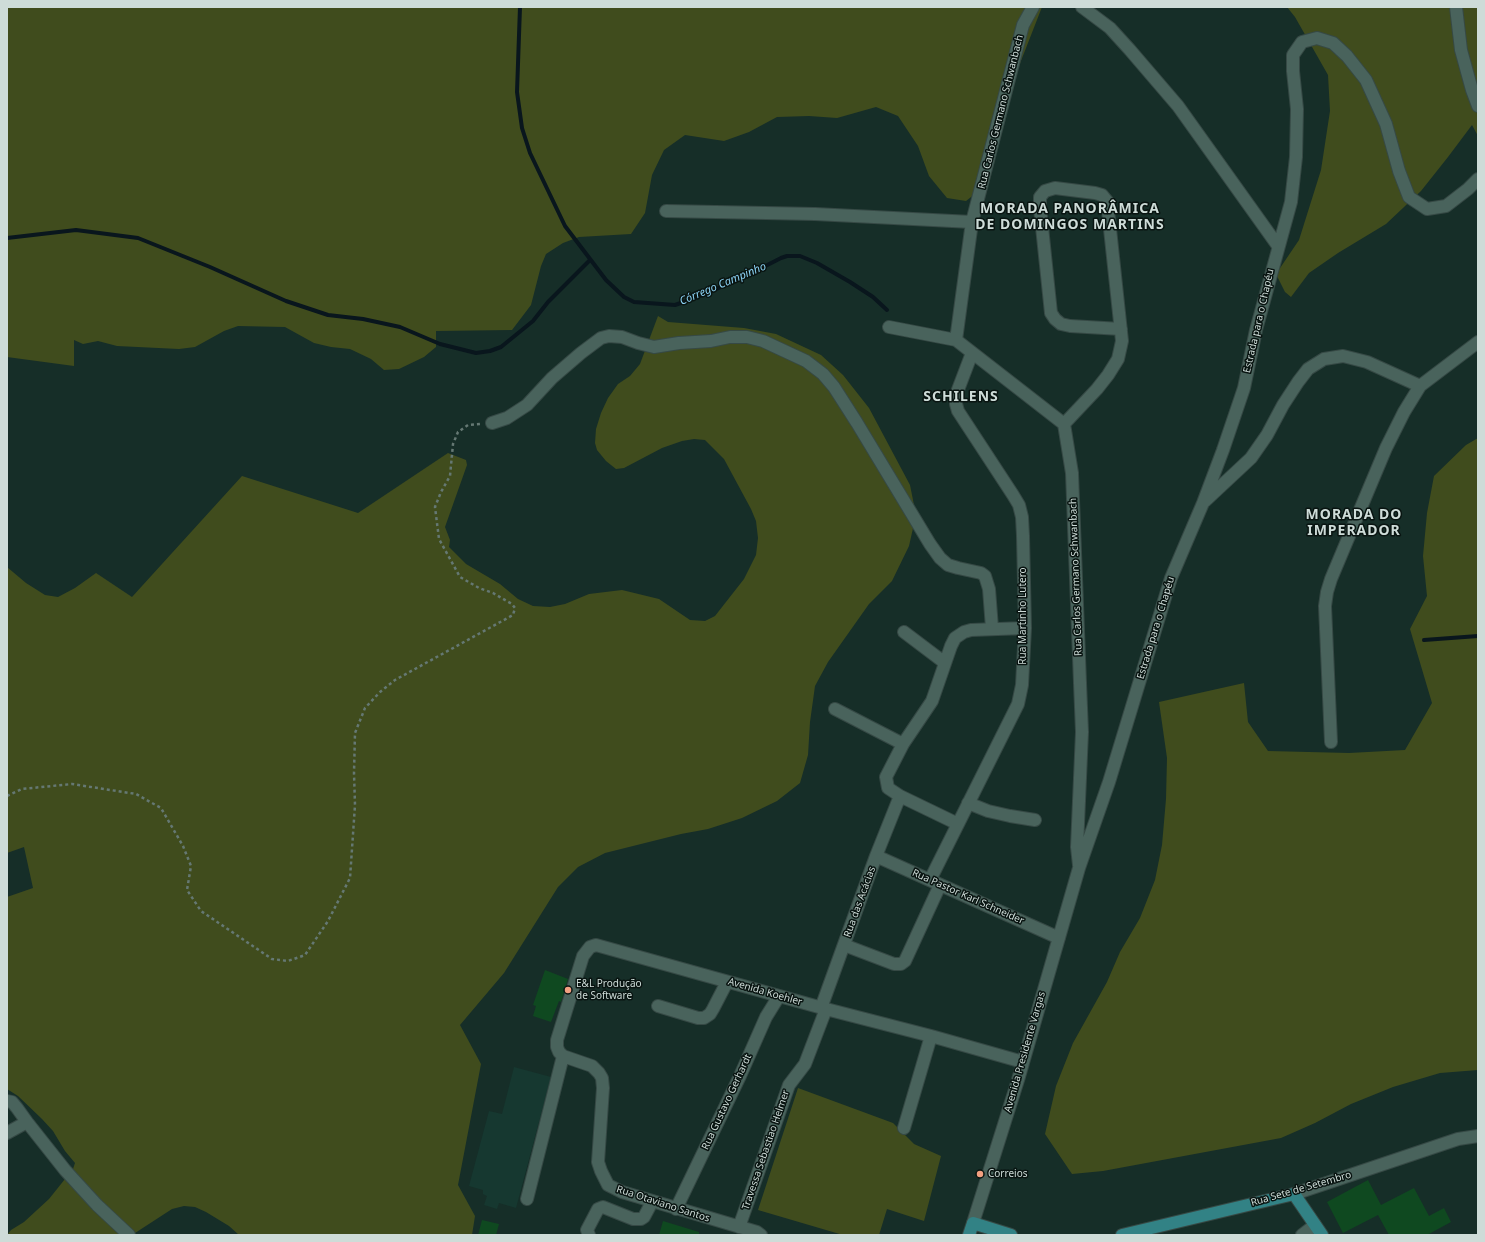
<!DOCTYPE html>
<meta charset="utf-8">
<style>
body{margin:0}
#map{position:relative;width:1485px;height:1242px;overflow:hidden;background:#162e28;font-family:"Noto Sans",sans-serif}
canvas{display:block}
.frame{position:absolute;inset:0;border:8px solid #cedcd8;pointer-events:none}
</style>
<div id="map">
<canvas width="1485" height="1242"></canvas>
<div class="frame"></div>
</div>
<script>
const context = document.querySelector('canvas').getContext('2d');
context.lineJoin = 'round';
function fill(path, color) { context.fillStyle = color; context.fill(path, 'evenodd'); }
const shape = rows => new Path2D(rows.map(r => 'M' + r).join(''));
function trace(path, color, width, dash) { context.strokeStyle = color; context.lineWidth = width; context.lineCap = dash ? 'butt' : 'round'; context.setLineDash(dash || []); context.stroke(path); }
function label(font, color, halo, rows, align = 'center') {
  context.font = font + ' "Noto Sans",sans-serif'; context.lineWidth = 3; context.setLineDash([]); context.textBaseline = 'middle'; context.strokeStyle = halo; context.fillStyle = color; for (const [text, x, y, turn = 0] of rows) {
    context.save(); context.translate(x, y); context.rotate((+turn || 0) * Math.PI / 180); context.textAlign = isNaN(turn) ? turn : align; if (halo) context.strokeText(text, 0, 0); context.fillText(text, 0, 0); context.restore();
  }
}
fill(shape([
 [514,1067,551,1077,516,1208,499,1203,497,1209,484,1205,487,1196,483,1194,483,1190,469,1186,489,1111,502,1114]
]), '#163830');
fill(shape([
 [7,7,1042,7,1003,107,994,140,989,183,966,201,947,198,929,176,918,146,898,116,876,107,837,118,809,116,777,117,749,132,724,141,685,135,664,150,652,175,645,213,631,234,579,237,563,243,546,254,541,266,531,305,512,330,436,331,436,347,424,357,399,369,384,370,371,359,350,349,331,347,314,343,285,327,238,326,224,331,195,347,179,349,117,346,98,341,83,344,74,340,74,366,7,357],
 [1287,7,1478,7,1478,136,1472,125,1448,157,1421,191,1386,224,1338,253,1309,273,1291,297,1285,292,1276,274,1299,240,1321,170,1330,111,1328,75,1295,17],
 [658,316,668,322,744,328,776,334,821,355,843,375,869,408,910,485,916,515,909,546,892,581,869,604,828,662,815,686,810,722,808,755,800,783,777,801,742,818,708,829,681,834,605,853,578,867,558,887,504,973,460,1025,481,1064,458,1185,475,1216,472,1235,239,1235,229,1226,206,1212,195,1207,184,1206,172,1209,132,1235,7,1235,11,1230,24,1222,49,1199,73,1169,75,1163,65,1151,53,1131,42,1119,18,1096,7,1089,7,897,33,888,24,847,7,853,7,567,26,583,45,595,58,597,75,588,96,573,132,597,242,476,358,513,448,453,466,460,467,465,445,527,450,540,449,547,466,564,500,584,518,599,533,606,550,607,565,604,589,594,622,590,659,599,690,620,705,621,715,616,744,579,756,555,758,538,756,521,751,509,724,459,705,440,694,439,682,441,662,448,624,468,616,469,606,461,597,450,595,443,596,429,601,413,608,398,618,384,630,376,640,364],
 [1478,438,1478,1070,1440,1073,1393,1087,1351,1104,1315,1123,1281,1138,1103,1171,1072,1174,1045,1134,1056,1086,1073,1043,1107,982,1120,952,1140,918,1155,880,1162,845,1166,799,1167,758,1159,702,1244,683,1248,722,1268,751,1349,753,1405,750,1432,703,1410,629,1427,596,1423,556,1427,513,1434,476,1466,445],
 [798,1088,893,1123,914,1144,941,1156,924,1221,887,1209,879,1235,843,1235,758,1210]
]), '#404c1d');
trace(shape([
 [520,7,517,92,522,128,530,153,565,226,606,280,624,297,634,302,675,305,698,297,744,277,781,258,787,256,800,256,817,263,850,282,873,297,887,310],
 [7,238,76,230,138,238,210,267,286,301,328,315,363,319,400,327,440,344,476,353,490,351,501,347,533,321,548,302,590,260],
 [1424,640,1478,636]
]), '#09161d', 4);
fill(shape([
 [545,970,568,979,561,1002,559,1001,551,1022,533,1016,536,1006,533,1005],
 [1368,1180,1381,1205,1414,1188,1429,1216,1444,1208,1451,1222,1427,1235,1389,1235,1378,1215,1343,1233,1327,1202],
 [482,1220,499,1224,496,1235,478,1235],
 [663,1221,699,1232,699,1235,659,1235]
]), '#0f4920');
const minor = shape([
 [1033,7,1023,25,972,222,956,340,1064,424,1072,473,1080,683,1082,732,1077,847,1079,865],
 [1082,7,1110,28,1130,50,1178,106,1278,246],
 [1456,7,1461,50,1472,90,1478,106],
 [666,211,815,214,972,222],
 [889,327,956,340],
 [492,423,507,418,527,405,552,378,581,353,601,338,609,336,622,337,638,343,654,347,679,343,711,341,730,337,747,337,763,341,806,361,823,374,834,387,857,423,930,544,940,558,948,565,958,568,981,573,985,576,989,589,992,628],
 [1064,424,1097,389,1108,375,1118,359,1122,341,1107,201,1102,195,1095,193,1055,188,1045,191,1040,197,1040,208,1051,313,1055,319,1061,324,1070,326,1121,329],
 [1205,501,1251,458,1267,435,1283,405,1298,382,1308,369,1324,359,1343,356,1367,362,1420,386],
 [904,632,945,663],
 [835,709,903,744],
 [1331,742,1325,606,1327,592,1331,579,1386,448,1404,412,1420,386,1478,342],
 [968,803,988,811,1010,816,1035,820],
 [958,824,900,796,888,788,886,777,903,744,932,701,951,646,955,638,964,632,971,630,1025,628],
 [876,856,1059,938],
 [930,880,1018,704,1022,685,1025,628,1023,536,1022,517,1019,505,1013,495,958,411,956,404,956,395,972,353],
 [844,945,894,964,901,964,905,961,940,885],
 [658,1006,698,1018,704,1018,710,1014,713,1009,727,982],
 [821,1008,876,856,900,796],
 [7,1101,12,1102,17,1108,27,1122,65,1170,97,1205,129,1235],
 [904,1128,931,1036],
 [7,1133,27,1122],
 [1294,1194,1458,1139,1478,1136],
 [527,1199,563,1056],
 [676,1209,740,1076,766,1017,779,996],
 [973,1223,1018,1080,1079,868,1109,782,1171,578,1203,503,1223,450,1244,388,1256,330,1291,202,1296,157,1297,109,1293,71,1293,55,1302,42,1317,38,1333,43,1347,56,1366,80,1386,124,1399,171,1409,197,1427,209,1446,206,1468,189,1478,179],
 [739,1227,789,1085,805,1064,826,1009],
 [589,1235,587,1230,598,1209,603,1207,633,1219,641,1219,644,1217,652,1202],
 [761,1235,757,1232,622,1192,608,1185,601,1171,598,1162,603,1088,602,1078,599,1073,592,1066,563,1056,559,1052,557,1047,557,1040,583,956,590,947,596,945,826,1009,931,1036,1023,1062],
 [1302,1235,1315,1225]
]);
const major = shape([
 [969,1235,973,1223,1011,1235],
 [1122,1235,1294,1194,1322,1235]
]);
trace(minor, '#364945', 14);
trace(major, '#364945', 14);
trace(shape([
 [7,796,22,789,72,784,136,794,161,808,183,846,191,866,187,890,201,911,272,959,288,961,305,955,328,921,350,878,355,805,354,773,355,733,365,708,380,692,395,680,513,615,515,608,512,604,493,593,479,588,460,577,439,539,435,507,441,492,450,476,453,444,458,432,468,425,480,424]
]), '#657873', 2.5, [3, 3]);
trace(minor, '#49635c', 12);
trace(major, '#328285', 12);
for (const [x, y, r, color] of [
 [568,990,4,"#f3a081"],
 [980,1174,4,"#f3a081"]
]) { const dot = new Path2D(); dot.arc(x, y, r, 0, 2 * Math.PI); context.fillStyle = color; context.fill(dot); trace(dot, '#091411', 1.5); }
label('10px', '#cedcd8', '#091411', [
 ["Rua Carlos Germano Schwanbach",1001,112,-76],
 ["Estrada para o Chapéu",1259,321,-77],
 ["Rua Carlos Germano Schwanbach",1076,577,-92],
 ["Rua Martinho Lutero",1023,616,-90],
 ["Estrada para o Chapéu",1156,628,-73],
 ["Rua Pastor Karl Schneider",968,897,24],
 ["Rua das Acácias",860,902,-70],
 ["Avenida Koehler",765,992,16],
 ["Avenida Presidente Vargas",1025,1052,-74],
 ["Rua Gustavo Gerhardt",727,1102,-65],
 ["Travessa Sebastiao Helmer",766,1150,-71],
 ["Rua Sete de Setembro",1301,1189,-16],
 ["Rua Otaviano Santos",663,1204,18]
]);
label('10px', '#cedcd8', '#091411', [
 ["E&L Produção",576,984],
 ["de Software",576,996],
 ["Correios",988,1174]
], 'left');
label('italic 11px', '#8bd2f4', '#091411', [
 ["Córrego Campinho",723,284,-23]
]);
context.letterSpacing = '1px';
label('bold 14px', '#cedcd8', '#091411', [
 ["MORADA PANORÂMICA",1070,209],
 ["DE DOMINGOS MARTINS",1070,225],
 ["SCHILENS",961,397],
 ["MORADA DO",1354,515],
 ["IMPERADOR",1354,531]
]);
context.letterSpacing = '0px';
</script>
